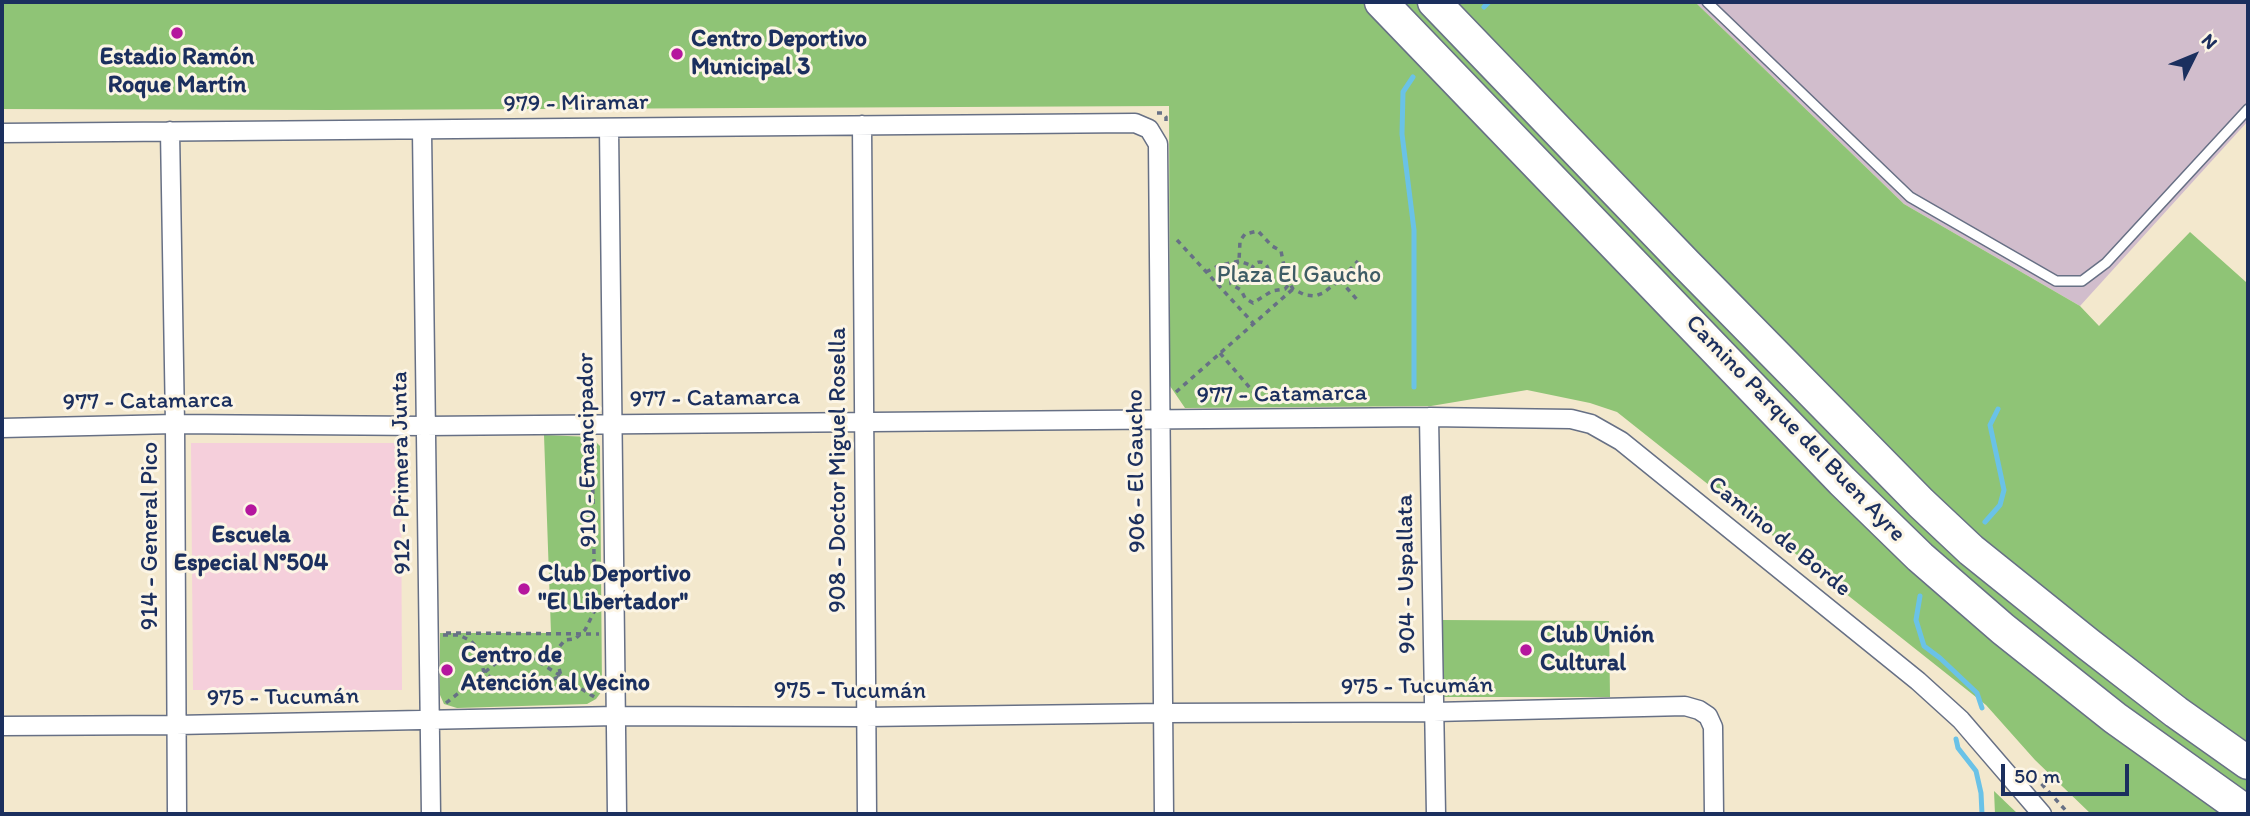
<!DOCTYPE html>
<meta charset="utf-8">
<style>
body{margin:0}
#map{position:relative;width:2250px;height:816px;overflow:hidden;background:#f3e8cd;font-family:Itim,sans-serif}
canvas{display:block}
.frame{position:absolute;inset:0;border:4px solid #1b2f5e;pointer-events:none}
.north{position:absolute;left:2159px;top:21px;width:70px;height:70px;-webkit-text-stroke:5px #fcf5e5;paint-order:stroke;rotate:47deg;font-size:19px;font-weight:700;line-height:28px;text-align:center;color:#1b2f5e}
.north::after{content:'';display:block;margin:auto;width:24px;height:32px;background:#1b2f5e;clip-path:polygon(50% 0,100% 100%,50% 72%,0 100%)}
.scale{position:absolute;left:2001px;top:764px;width:128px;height:32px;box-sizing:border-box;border:4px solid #1b2f5e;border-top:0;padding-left:9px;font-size:21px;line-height:24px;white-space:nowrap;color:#1b2f5e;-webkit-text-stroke:5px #fcf5e5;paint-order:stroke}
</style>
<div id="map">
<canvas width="2250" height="816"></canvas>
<div class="frame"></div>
<div class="north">N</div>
<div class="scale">50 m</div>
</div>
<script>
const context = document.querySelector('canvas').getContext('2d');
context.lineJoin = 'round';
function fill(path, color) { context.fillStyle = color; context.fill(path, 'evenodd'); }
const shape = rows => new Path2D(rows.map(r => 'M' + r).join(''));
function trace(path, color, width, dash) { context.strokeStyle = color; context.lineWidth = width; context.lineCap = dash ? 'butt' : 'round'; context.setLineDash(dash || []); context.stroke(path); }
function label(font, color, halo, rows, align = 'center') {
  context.font = font + ' Itim,sans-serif'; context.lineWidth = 6; context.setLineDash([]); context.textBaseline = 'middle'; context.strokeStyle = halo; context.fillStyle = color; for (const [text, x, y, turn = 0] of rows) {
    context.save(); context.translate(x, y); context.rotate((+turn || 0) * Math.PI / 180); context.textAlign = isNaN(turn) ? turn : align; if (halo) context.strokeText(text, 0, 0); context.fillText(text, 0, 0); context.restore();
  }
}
fill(shape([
 [191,443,401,443,402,690,193,690]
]), '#f5cfdb');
fill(shape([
 [1695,2,2248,2,2248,121,2080,306,1904,204]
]), '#d1bdcc');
fill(shape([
 [2,2,1695,2,1904,204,2080,306,2099,326,2190,232,2246,282,2248,287,2248,814,2091,814,2035,760,1986,705,1617,412,1590,403,1527,390,1431,406,1185,408,1170,386,1169,106,329,110,2,109],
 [544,435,591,437,600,446,602,691,596,699,587,704,457,708,444,704,440,695,440,633,551,633],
 [1442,620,1609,621,1610,697,1442,697],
 [1994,791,2018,814,1995,814]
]), '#8fc476');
trace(shape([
 [1484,7,1489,2],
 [1413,77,1403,92,1402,134,1414,230,1414,387],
 [1985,522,2000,505,2004,490,1990,425,1998,409],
 [1920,596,1916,620,1924,646,1940,658,1977,693,1982,708],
 [1956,739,1958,748,1976,771,1981,793,1982,814]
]), '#6ac2e7', 5);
const service = shape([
 [1707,2,1910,197,2056,281,2082,281,2106,263,2248,109]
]);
const minor = shape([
 [862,125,867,814],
 [609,128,617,814],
 [170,131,175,424,177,814],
 [422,131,431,814],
 [2,133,1135,123,1149,129,1158,144,1164,814],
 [1429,417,1436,814],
 [2,428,175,424,425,426,1429,417,1571,419,1591,424,1621,441,1918,681,1961,720,2042,814],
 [2,726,176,725,616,716,865,717,1164,713,1434,712,1685,706,1699,710,1708,716,1713,727,1714,814]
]);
const motorway = shape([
 [1381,2,1842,481,1920,557,2003,629,2115,718,2248,813],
 [1434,2,1686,264,1921,503,1971,550,2088,644,2176,712,2248,763]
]);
trace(service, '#677085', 12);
trace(minor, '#677085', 21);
trace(motorway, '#677085', 35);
trace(shape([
 [1157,113,1163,113,1166,117,1166,123],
 [1177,240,1253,323],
 '1252 270a8 8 0 1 1 16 0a8 8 0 1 1-16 0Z',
 [1206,272,1218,266,1239,261,1253,266],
 [1268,272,1283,273,1293,289,1305,295,1315,296,1323,293,1340,280,1358,261],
 [1286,276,1281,251,1272,246,1258,231,1245,234,1240,241,1239,261,1230,271,1231,284,1241,290,1245,298,1253,303,1272,291,1285,289,1290,283],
 [1340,280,1359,302],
 [1220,353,1262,402],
 [1176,392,1293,289],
 [446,633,599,634],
 [443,635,459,635,471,641,479,650,484,673,503,685,522,688,539,685,561,676,555,652,565,640,575,639,585,630,595,610,592,446,588,440],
 [446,703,495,664,515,655,534,659,596,698],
 [2028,769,2069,814]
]), '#677085', 3.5, [5, 5]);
trace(service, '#fff', 9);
trace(minor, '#fff', 18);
trace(motorway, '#fff', 32);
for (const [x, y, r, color] of [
 [177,33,7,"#b5179e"],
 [677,54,7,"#b5179e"],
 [251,510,7,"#b5179e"],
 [524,589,7,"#b5179e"],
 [1526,650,7,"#b5179e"],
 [447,670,7,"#b5179e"]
]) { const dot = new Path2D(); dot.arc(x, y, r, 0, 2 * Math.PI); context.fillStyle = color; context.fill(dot); trace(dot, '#fcf5e5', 2.5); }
label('bold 24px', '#1b2f5e', '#fcf5e5', [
 ["Centro Deportivo",691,40],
 ["Municipal 3",691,68],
 ["Estadio Ramón",177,58,"center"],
 ["Roque Martín",177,86,"center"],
 ["Escuela",251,536,"center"],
 ["Especial N°504",251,564,"center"],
 ["Club Deportivo",538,575],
 ["\"El Libertador\"",538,603],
 ["Club Unión",1540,636],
 ["Cultural",1540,664],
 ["Centro de",461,656],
 ["Atención al Vecino",461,684]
], 'left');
label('24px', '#1b2f5e', '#fcf5e5', [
 ["979 - Miramar",576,104,-1],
 ["977 - Catamarca",1282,395,-1],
 ["977 - Catamarca",715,399,-1],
 ["977 - Catamarca",148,402,-1],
 ["Camino Parque del Buen Ayre",1795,429,46],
 ["910 - Emancipador",588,450,-91],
 ["908 - Doctor Miguel Rosella",839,470,-90],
 ["906 - El Gaucho",1137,471,-91],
 ["912 - Primera Junta",402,473,-91],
 ["914 - General Pico",151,536,-90],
 ["Camino de Borde",1779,537,39],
 ["904 - Uspallata",1407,574,-91],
 ["975 - Tucumán",1417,687,-1],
 ["975 - Tucumán",850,692],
 ["975 - Tucumán",283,698,-1]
]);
label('24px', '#3e5c65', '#fcf5e5', [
 ["Plaza El Gaucho",1299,276]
]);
</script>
